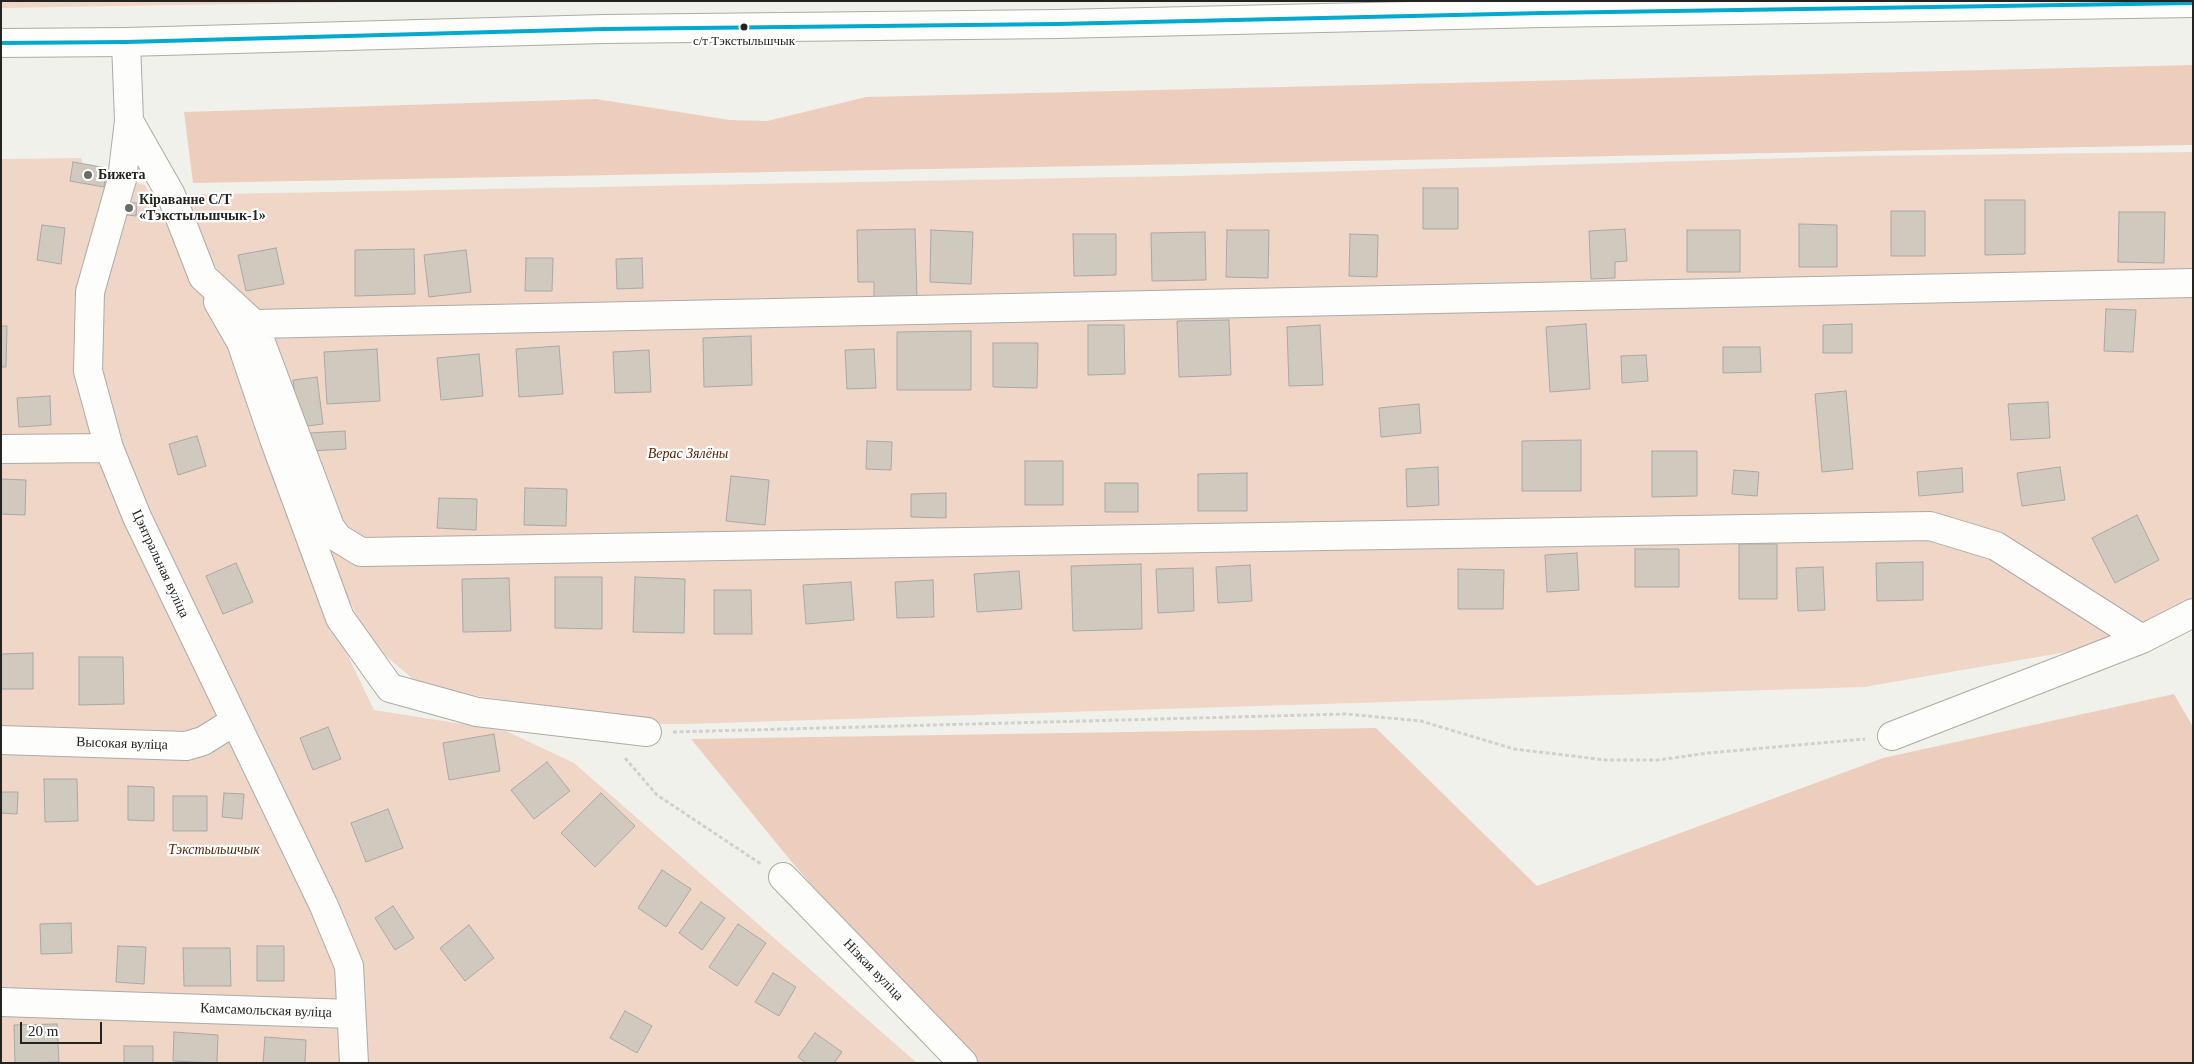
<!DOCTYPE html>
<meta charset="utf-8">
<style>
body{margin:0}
#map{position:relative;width:2194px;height:1064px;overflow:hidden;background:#f1f1ec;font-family:Georgia,serif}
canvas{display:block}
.frame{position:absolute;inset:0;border:2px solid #232320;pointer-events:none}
.scale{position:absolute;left:20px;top:1022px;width:82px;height:22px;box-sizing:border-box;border:2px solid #232320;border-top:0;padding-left:6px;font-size:15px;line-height:18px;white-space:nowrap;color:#232320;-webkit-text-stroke:4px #fff;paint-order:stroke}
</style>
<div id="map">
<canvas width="2194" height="1064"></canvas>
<div class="frame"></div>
<div class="scale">20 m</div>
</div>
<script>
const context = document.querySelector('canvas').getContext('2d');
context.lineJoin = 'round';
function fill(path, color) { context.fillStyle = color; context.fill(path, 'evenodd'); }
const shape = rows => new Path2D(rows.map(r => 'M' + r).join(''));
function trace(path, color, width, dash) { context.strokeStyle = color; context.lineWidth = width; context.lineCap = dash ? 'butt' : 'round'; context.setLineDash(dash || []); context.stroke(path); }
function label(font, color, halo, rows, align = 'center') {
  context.font = font + ' Georgia,serif'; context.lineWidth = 4.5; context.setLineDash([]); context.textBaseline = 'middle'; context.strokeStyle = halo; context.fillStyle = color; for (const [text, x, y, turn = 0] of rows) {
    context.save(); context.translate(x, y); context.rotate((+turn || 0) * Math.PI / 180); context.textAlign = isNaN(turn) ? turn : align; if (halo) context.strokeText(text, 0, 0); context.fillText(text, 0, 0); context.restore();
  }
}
fill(shape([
 [1,1,417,1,1,8],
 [2193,152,2193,613,2142,639,1864,687,686,724,588,724,585,712,424,688,388,658,364,631,308,513,248,319,171,195,1178,176,1860,156],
 [81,158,83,164,107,168,122,179,145,185,222,322,337,633,374,710,506,731,574,763,917,1063,1,1063,1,159]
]), '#efd6c7');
fill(shape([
 [2193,65,2193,145,193,183,184,112,596,99,730,120,767,121,866,97],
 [2174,694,2193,727,2193,1063,965,1063,791,861,691,739,1376,728,1537,886,1883,758]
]), '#edcebd');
const building = shape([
 [73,162,107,168,104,187,70,181,73,162],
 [1423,188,1458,188,1458,229,1423,229,1423,188],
 [1985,200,2025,200,2025,254,1985,255,1985,200],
 [121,202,137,203,136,216,120,214,121,202],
 [1891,211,1925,211,1925,256,1891,256,1891,211],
 [2119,212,2165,212,2164,263,2118,262,2119,212],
 [1799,224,1837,225,1837,267,1799,267,1799,224],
 [42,225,65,228,61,264,37,260,42,225],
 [915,229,917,296,874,297,874,282,858,282,857,230,915,229],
 [1625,229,1627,261,1615,262,1615,278,1591,279,1589,231,1625,229],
 [931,230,973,232,971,284,930,282,931,230],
 [1227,230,1269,230,1268,278,1226,277,1227,230],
 [1687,230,1740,230,1740,272,1687,272,1687,230],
 [1205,232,1206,280,1152,281,1151,233,1205,232],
 [1073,234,1116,234,1116,275,1074,276,1073,234],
 [1350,234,1378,235,1377,277,1349,276,1350,234],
 [276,248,284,284,246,291,238,255,276,248],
 [414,249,415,294,355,296,355,250,414,249],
 [466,250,471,292,429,297,424,255,466,250],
 [526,258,553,258,552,291,525,291,526,258],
 [642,258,643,288,617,289,616,259,642,258],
 [2106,309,2136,310,2133,352,2104,351,2106,309],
 [1229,320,1231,375,1179,377,1177,321,1229,320],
 [1586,324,1590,389,1550,392,1546,327,1586,324],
 [1852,324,1852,353,1823,353,1823,325,1852,324],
 [1088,325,1124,325,1125,374,1088,375,1088,325],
 [1320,325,1323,385,1289,386,1287,327,1320,325],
 [1,326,7,326,6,367,1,367,1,326],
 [971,331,971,390,897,390,897,332,971,331],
 [751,336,752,385,704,387,703,338,751,336],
 [993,343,1038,343,1037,388,993,387,993,343],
 [559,346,563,394,519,397,516,349,559,346],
 [1723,347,1760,347,1761,372,1723,373,1723,347],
 [377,349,380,401,327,404,324,352,377,349],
 [874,349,876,388,847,389,845,350,874,349],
 [649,350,651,392,615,393,613,352,649,350],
 [479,354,483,396,441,400,437,358,479,354],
 [1646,355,1648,381,1622,383,1621,356,1646,355],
 [317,377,323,424,299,427,293,380,317,377],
 [1846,391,1853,469,1822,472,1815,394,1846,391],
 [50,396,51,425,19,427,17,398,50,396],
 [2048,402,2050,438,2011,440,2008,404,2048,402],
 [1419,404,1421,433,1381,437,1379,408,1419,404],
 [345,431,346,449,311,451,310,433,345,431],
 [197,436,206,466,178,475,169,444,197,436],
 [1581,440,1581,491,1522,491,1522,441,1581,440],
 [867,441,892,442,891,470,866,469,867,441],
 [1652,451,1697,451,1697,496,1652,497,1652,451],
 [1025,461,1063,461,1063,505,1025,505,1025,461],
 [1438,467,1439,505,1407,507,1406,469,1438,467],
 [2060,467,2065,500,2022,506,2017,473,2060,467],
 [1962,468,1963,492,1919,496,1917,472,1962,468],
 [1734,470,1759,472,1757,496,1732,494,1734,470],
 [1247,473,1247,511,1198,511,1198,474,1247,473],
 [731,476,769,480,765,525,726,521,731,476],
 [1,479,26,480,25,515,1,514,1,479],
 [1105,483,1138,483,1138,512,1105,512,1105,483],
 [525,488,567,489,566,526,524,525,525,488],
 [946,493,946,518,911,517,911,494,946,493],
 [439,498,477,499,476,530,437,528,439,498],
 [2137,515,2159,560,2115,583,2092,538,2137,515],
 [1739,544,1777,544,1777,599,1739,599,1739,544],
 [1635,549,1679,549,1679,587,1635,587,1635,549],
 [1577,553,1579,590,1547,592,1545,555,1577,553],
 [1923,562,1923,600,1877,601,1876,563,1923,562],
 [236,563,253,602,223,614,206,576,236,563],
 [1141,564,1142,629,1073,631,1071,566,1141,564],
 [1250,565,1252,601,1218,603,1216,567,1250,565],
 [1823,567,1825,610,1798,611,1796,568,1823,567],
 [1193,568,1194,611,1158,613,1156,569,1193,568],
 [1458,569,1504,570,1503,609,1458,609,1458,569],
 [1019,571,1022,609,977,612,974,574,1019,571],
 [555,577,602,577,602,629,555,628,555,577],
 [635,577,685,579,684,633,633,632,635,577],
 [509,578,511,631,463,632,462,579,509,578],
 [933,580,934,617,897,618,895,582,933,580],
 [851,582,854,620,806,624,803,585,851,582],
 [714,590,751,590,752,634,714,634,714,590],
 [33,653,33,689,1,689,1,654,33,653],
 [79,657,123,657,124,704,79,705,79,657],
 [328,727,341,759,313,770,300,738,328,727],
 [494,734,500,771,449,780,443,743,494,734],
 [547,762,570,791,534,819,511,790,547,762],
 [44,779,77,779,78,821,45,822,44,779],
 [128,786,154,787,154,821,128,820,128,786],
 [1,792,18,792,17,814,1,813,1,792],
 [224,793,244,794,242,819,222,817,224,793],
 [601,793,635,826,595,867,561,833,601,793],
 [173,796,207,796,207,831,173,831,173,796],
 [388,809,403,848,366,862,351,823,388,809],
 [662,870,691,889,666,927,638,908,662,870],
 [701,902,725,918,702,950,679,933,701,902],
 [393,906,414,938,395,950,375,918,393,906],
 [71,923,72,953,41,954,40,924,71,923],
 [738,924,766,943,737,986,709,967,738,924],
 [469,925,494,958,465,981,440,948,469,925],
 [118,946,146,947,144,984,116,982,118,946],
 [257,946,284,946,284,981,257,981,257,946],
 [183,948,230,948,231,986,184,986,183,948],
 [773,973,796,987,779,1016,755,1002,773,973],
 [625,1011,652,1026,637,1053,610,1038,625,1011],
 [57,1024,59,1062,15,1063,14,1025,57,1024],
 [174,1032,218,1035,217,1063,173,1061,174,1032],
 [815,1033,842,1052,834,1063,806,1063,798,1057,815,1033],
 [265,1037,306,1040,305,1063,263,1063,265,1037],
 [124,1046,153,1046,153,1063,124,1063,124,1046]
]);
fill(building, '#d0cabe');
trace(building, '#aaa9a6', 1);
const minor = shape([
 [126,42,129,121,122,179,90,292,88,371,109,448,137,517,324,906,349,966,354,1063],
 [129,121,171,195,203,277,254,324,330,527,338,538,361,552,1930,526,1996,546,2142,639],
 [218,302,241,342,274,439,340,618,390,688,477,712,647,732],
 [254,324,2193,283],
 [1,449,109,448],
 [1892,736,2142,639,2193,613],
 [1,740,186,746,203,741,235,721],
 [783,877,963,1063],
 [1,1002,351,1014]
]);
const major = shape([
 [1,43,126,42,604,29,1058,24,1543,13,2193,3]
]);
trace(minor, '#ababa7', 30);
trace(major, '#ababa7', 30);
trace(shape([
 [673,732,1346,714,1421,721,1514,749,1606,760,1658,760,1708,753,1865,739],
 [625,758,657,795,761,864]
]), '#d0d0ce', 3, [4, 2.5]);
trace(minor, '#fdfdfc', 28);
trace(major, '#fdfdfc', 28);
trace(shape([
 [1,43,126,42,604,29,1058,24,1543,13,2193,3]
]), '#00a9ce', 4);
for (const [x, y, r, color] of [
 [744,27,4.5,"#232320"],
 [88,175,5,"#6b6b67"],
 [129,208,5,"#6b6b67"]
]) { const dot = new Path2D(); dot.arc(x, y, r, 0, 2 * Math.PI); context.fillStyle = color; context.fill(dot); trace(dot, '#fff', 2); }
label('13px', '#232320', '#fff', [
 ["с/т Тэкстыльшчык",744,42]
]);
label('bold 14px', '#232320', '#fff', [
 ["Бижета",98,175],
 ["Кіраванне С/Т",139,200],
 ["«Тэкстыльшчык-1»",139,216]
], 'left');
label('italic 14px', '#511f01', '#fff', [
 ["Верас Зялёны",688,454],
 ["Тэкстыльшчык",214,850]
]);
label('14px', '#232320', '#fff', [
 ["Цэнтральная вуліца",160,564,65],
 ["Высокая вуліца",122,744,2],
 ["Нізкая вуліца",873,970,46],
 ["Камсамольская вуліца",266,1011,2]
]);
</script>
